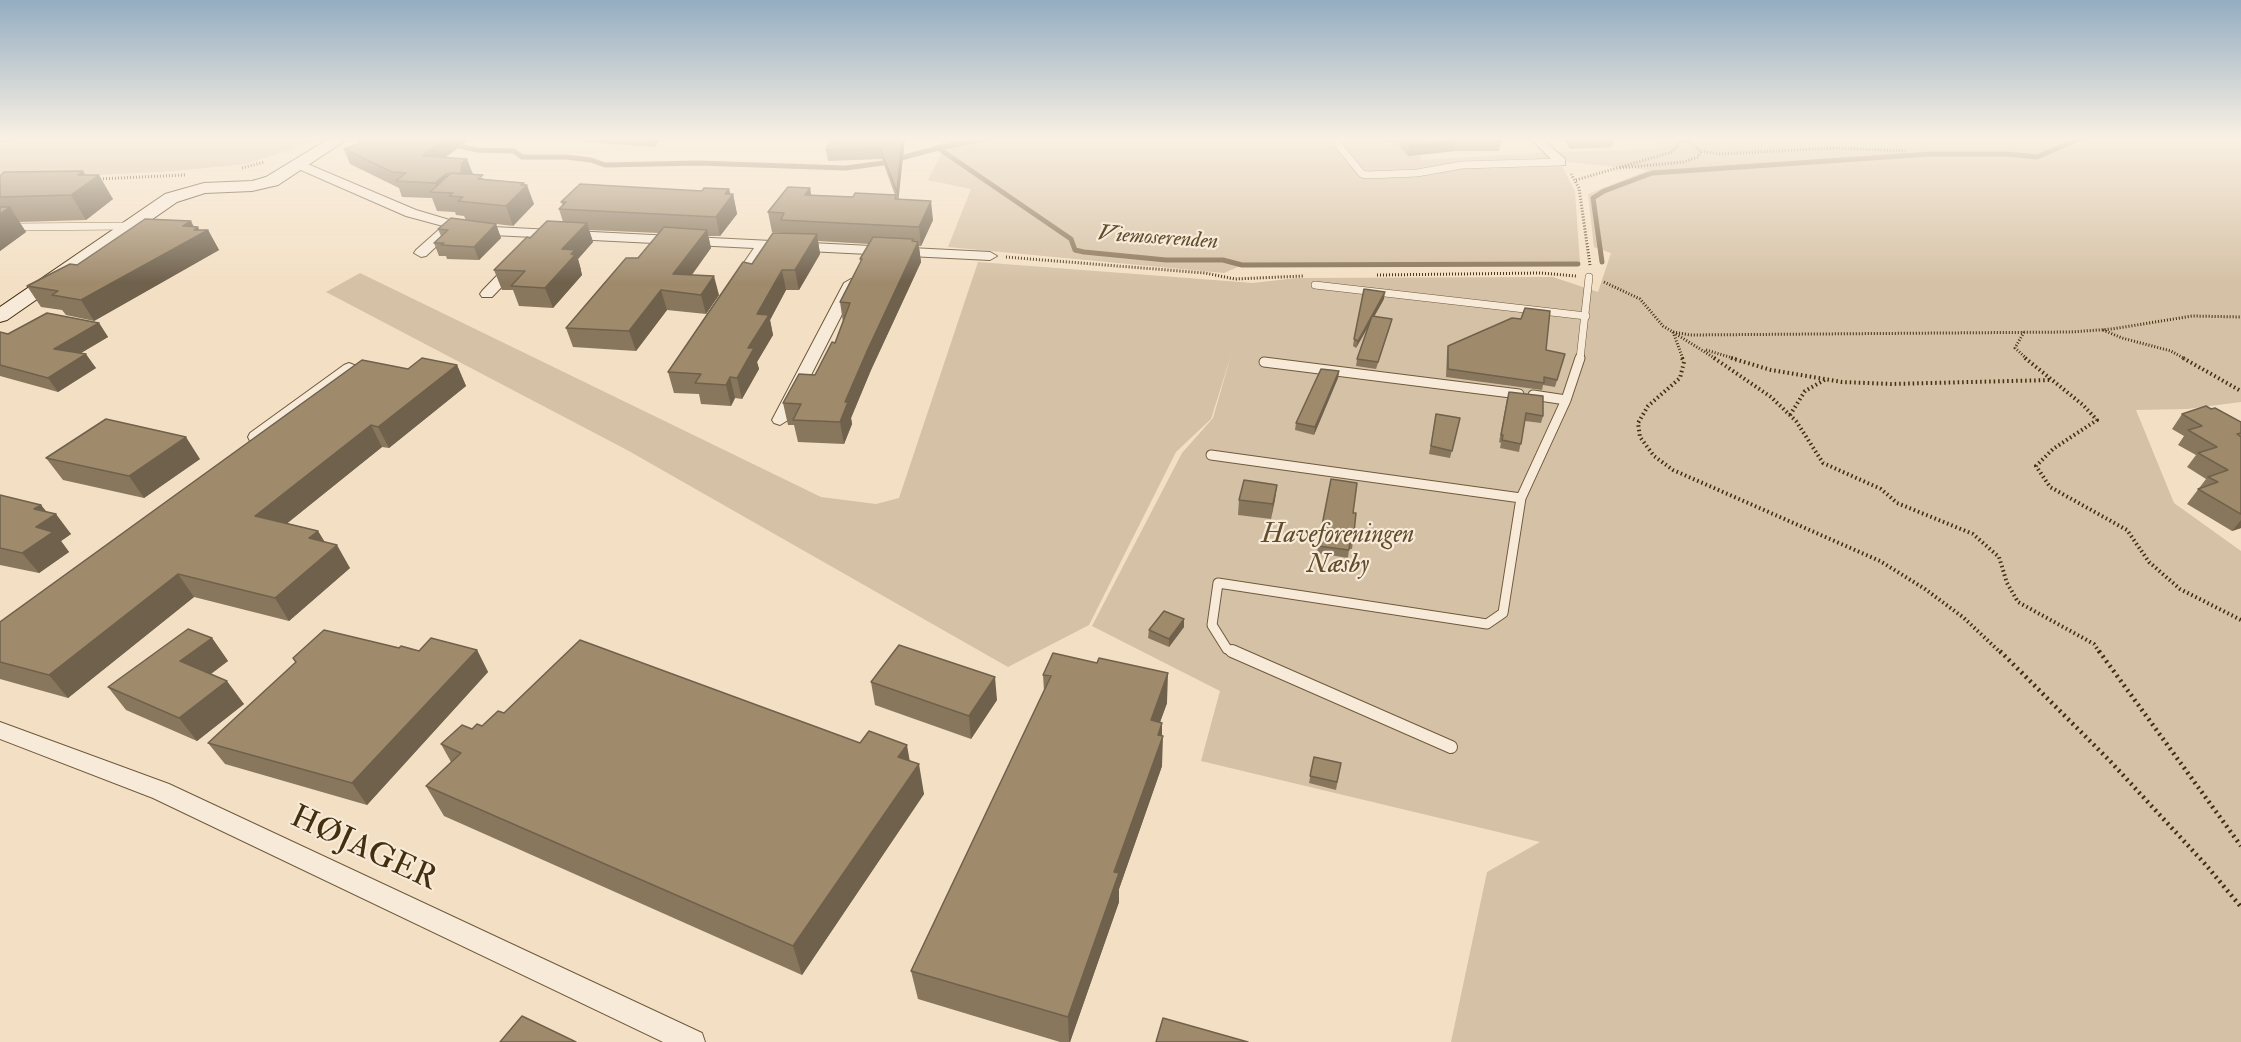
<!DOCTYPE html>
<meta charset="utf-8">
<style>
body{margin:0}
canvas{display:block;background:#f3dfc4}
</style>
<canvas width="2241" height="1042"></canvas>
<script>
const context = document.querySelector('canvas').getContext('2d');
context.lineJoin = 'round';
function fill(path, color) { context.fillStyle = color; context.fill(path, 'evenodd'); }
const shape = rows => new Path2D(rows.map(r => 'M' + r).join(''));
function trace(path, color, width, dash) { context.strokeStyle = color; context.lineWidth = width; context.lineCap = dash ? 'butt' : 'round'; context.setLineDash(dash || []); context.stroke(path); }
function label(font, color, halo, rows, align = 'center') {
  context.font = font + ' "IM FELL Double Pica",serif'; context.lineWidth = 4.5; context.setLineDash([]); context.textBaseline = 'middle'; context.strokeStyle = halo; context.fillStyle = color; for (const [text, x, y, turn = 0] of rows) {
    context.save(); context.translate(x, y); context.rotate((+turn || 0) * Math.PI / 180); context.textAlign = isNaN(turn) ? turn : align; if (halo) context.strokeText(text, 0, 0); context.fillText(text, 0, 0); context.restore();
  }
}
fill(shape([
 [18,138,327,138,246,164,174,171,0,180,0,141],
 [942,138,1404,138,1423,160,1554,152,1659,149,1650,138,2241,138,2241,402,2187,409,2136,410,2174,503,2241,551,2241,1042,1451,1042,1487,872,1540,842,1201,761,1220,691,1092,626,1182,453,1213,418,1232,352,1211,419,1176,452,1089,625,1008,667,627,450,326,292,360,273,821,497,876,504,899,498,978,262,1253,283,1296,278,1553,277,1598,292,1611,253,1594,247,1588,194,1649,170,1567,162,1555,153,1575,191,1580,263,1288,265,1247,263,1224,273,948,247,971,189,928,180,943,150,935,151]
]), '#d5c1a5');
trace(shape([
 [0,139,10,138],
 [450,144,477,150,514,151,522,157,566,157,591,160,605,165,698,163,846,168,883,163,938,148,1071,239,1075,250,1084,252,1166,260,1223,260,1242,265,1578,264],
 [938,148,988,138],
 [1602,262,1593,198,1604,191,1652,173,1930,154,2007,154,2037,157,2081,138]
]), '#897456', 5);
const laneFar2 = shape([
 [1333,138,1362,174,1367,175,1417,173,1462,165,1561,162],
 [12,227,129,226],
 [1315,285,1586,316],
 [1580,359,1589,277]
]);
const laneFar1 = shape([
 [1264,362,1519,394],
 [1533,395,1566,400],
 [1211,455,1521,498],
 [1235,653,1227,649,1212,625,1218,583,1487,624,1503,613,1521,498,1566,400,1580,358]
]);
const lane = shape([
 [1232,651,1451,747]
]);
const street = shape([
 [1530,138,1541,138,1565,159,1565,165,1557,165,1530,138],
 [298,160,416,210,453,221,493,227,990,252,997,256,990,260,767,249,742,286,737,287,730,283,754,248,493,235,455,229,426,256,421,257,414,253,416,250,443,226,406,216,294,167,292,164,298,160],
 [516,260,523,264,521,267,492,297,482,297,480,294,482,291,511,261,516,260],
 [851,279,858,283,788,420,780,425,774,423,772,420,844,283,851,279],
 [349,363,354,365,357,368,354,371,262,441,250,441,248,437,250,433,344,365,349,363],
 [0,722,169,784,702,1033,705,1042,663,1042,153,798,0,739,0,722]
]);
const secondary = shape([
 [330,138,349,138,278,185,252,191,205,193,177,202,7,320,0,322,0,307,165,194,204,183,252,181,266,177,330,138]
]);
trace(laneFar2, '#6f5a3b', 8);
trace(laneFar1, '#6f5a3b', 11);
trace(lane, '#6f5a3b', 14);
trace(street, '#6f5a3b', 2);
trace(secondary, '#432e0d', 2);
trace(shape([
 [1684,139,1701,151,1720,154,1834,148,1907,151],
 [242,168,264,162],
 [1620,168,1683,162,1698,157,1701,151],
 [1571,174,1579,188,1590,265],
 [97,179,185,175],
 [1576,180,1672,152,1684,138],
 [1006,257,1205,273,1235,279,1303,276],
 [1377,275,1541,273,1576,276],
 [1604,282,1640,299,1663,326,1673,332,1690,335,2071,332,2112,329,2192,316,2241,317],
 [2103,330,2122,338,2171,351,2185,359],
 [1673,332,1683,359],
 [2024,332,2015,348,2027,359],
 [1676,334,1716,359],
 [1706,350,1736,359]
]), '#432e0d', 3, [1, 2]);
trace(shape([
 [1682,358,1684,362,1680,378,1648,406,1638,423,1640,437,1654,456,1673,470,1880,561,1925,589,1964,618,2001,653],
 [1714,358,1771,397,1796,421,1823,463,1881,489,1897,503,1973,534,1999,557,2007,583,2018,602,2094,644,2100,653],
 [1731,358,1771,370,1842,382,1891,384,2051,380],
 [2025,358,2083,405,2097,420,2053,449,2036,466,2050,487,2127,530,2149,562,2180,589,2241,620],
 [2183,358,2241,391],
 [1790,415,1805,391,1826,379]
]), '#432e0d', 4, [1.5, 3]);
trace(shape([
 [2000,651,2110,761,2206,865,2241,907],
 [2099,651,2241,846]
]), '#432e0d', 4.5, [2, 4]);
trace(laneFar2, '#f7ead9', 7);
trace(laneFar1, '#f7ead9', 9);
trace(lane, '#f7ead9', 12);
fill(street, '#f7ead9');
fill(secondary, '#f7ead9');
fill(shape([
 [356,138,471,138,445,157,472,174,485,179,524,185,534,204,513,226,480,222,496,224,501,238,479,260,447,259,446,256,439,256,434,243,441,236,438,229,466,220,464,216,456,215,455,212,437,211,432,198,402,197,399,188,350,164,344,149,358,144],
 [584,138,662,138,654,147,586,142],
 [905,138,898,199,933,220,921,246,919,246,921,262,871,370,851,418,852,424,844,444,798,442,794,425,788,425,783,403,815,375,835,343,843,322,840,302,861,262,860,259,869,244,818,241,820,254,799,290,786,290,770,320,773,335,757,362,759,369,742,399,735,398,731,406,701,404,699,394,674,393,668,372,752,264,784,233,772,232,768,212,810,188,811,195,853,197,895,195,882,159,828,161,826,150],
 [1386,138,1505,138,1499,138,1501,141,1499,151,1454,151,1408,156,1397,143,1391,143],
 [1562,138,1652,138,1652,139,1614,140,1612,147,1570,149],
 [86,175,113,199,86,220,19,222,26,232,0,251,0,176],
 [729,189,730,194,733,194,737,214,720,236,708,236,711,248,692,275,719,295,706,314,667,310,636,351,573,347,566,328,638,258,659,233,589,230,593,242,578,259,581,270,581,271,582,275,553,308,519,306,513,290,502,290,494,270,530,238,563,222,559,209,563,206,561,202],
 [194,227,199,230,208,230,219,250,94,321,66,315,62,310,41,307,27,286,77,265],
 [1384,299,1374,317,1392,319,1390,327,1376,369,1356,366,1357,359,1369,325,1356,348,1353,346,1354,339],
 [99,323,108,337,81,353,96,368,58,392,0,376,0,332,8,334],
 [1448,346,1546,350,1565,354,1555,387,1543,385,1542,390,1446,377,1447,353],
 [457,365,466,386,389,448,382,447,287,523,318,531,325,542,350,568,289,621,194,597,68,698,0,679,0,622,408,369],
 [1339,371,1338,378,1314,435,1295,430,1296,423],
 [1507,399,1543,416,1541,423,1525,421,1519,452,1500,448,1501,443,1499,442],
 [2211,409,2241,422,2241,528,2232,531,2187,504,2206,479,2187,467,2196,455,2178,445,2184,436,2172,429,2182,414],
 [1436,414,1460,418,1450,458,1429,454],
 [46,458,200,459,144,498,63,480],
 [1277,485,1271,519,1238,515,1239,500],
 [0,495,41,505,46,511,71,534,61,541,69,552,39,573,0,565],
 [1353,513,1353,542,1352,549,1349,549,1348,558,1317,553,1318,546],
 [1184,627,1169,647,1148,638,1149,630],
 [212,638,228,661,211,674,244,704,197,741,126,710,108,687],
 [399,648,419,651,477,650,488,672,367,805,225,764,208,743,296,663,293,658],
 [1043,675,1167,703,1160,722,1162,723,1162,766,1119,889,1119,902,1070,1042,1060,1042,918,999,911,971,1044,691],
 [871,682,997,700,971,739,875,705],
 [504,713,860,743,910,761,924,794,802,975,444,816,426,786,451,762,441,744,472,729,482,726],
 [1314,757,1341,763,1336,790,1309,783]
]), '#89775d');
fill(shape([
 [446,138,471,138,428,171,422,156],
 [651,138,662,138,654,147],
 [902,138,905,138,898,204,897,192],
 [1456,141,1454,151,1408,156,1410,145],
 [467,159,473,174,461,175,462,163],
 [83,171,90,182,99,175,113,199,86,220,71,195,78,175],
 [446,174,452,190,439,192,435,183],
 [524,183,525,187,527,185,534,204,513,226,506,206],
 [810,188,813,207,805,195],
 [729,189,731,197,733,194,737,214,720,236,716,217,725,194],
 [931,201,933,220,921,246,919,227],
 [10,207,26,232,0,251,0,214],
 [191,221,195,229,198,227,201,234,208,230,219,250,94,321,81,300],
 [587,223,593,242,578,259,581,270,581,271,582,275,553,308,545,288,562,249],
 [496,224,501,238,479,260,474,247],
 [707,230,711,248,678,293,673,274],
 [817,234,820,254,799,290,795,270],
 [913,239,915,249,918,242,921,262,871,370,851,418,852,424,844,444,840,422,845,402],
 [782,270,786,290,770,320,773,335,757,362,759,369,742,399,737,378,748,348,757,314],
 [714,276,719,295,706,314,701,295],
 [661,290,667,310,636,351,629,331],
 [1385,292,1384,299,1356,348,1358,341],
 [99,323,108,337,64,363,54,349],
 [86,354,96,368,58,392,48,378],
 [457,365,466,386,389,448,378,427],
 [1339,371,1338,378,1314,435,1315,427],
 [730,377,735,398,731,406,726,385],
 [371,425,382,447,269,538,255,516],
 [186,437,200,459,144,498,129,476],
 [1277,485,1275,500,1271,519,1273,504],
 [41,505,50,517,56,514,71,534,61,541,69,552,39,573,22,553,36,527,34,509],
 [2241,520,2241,528,2232,531],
 [318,531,330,552,337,545,350,568,289,621,275,598,309,538],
 [178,574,194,597,68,698,49,675],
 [1184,619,1184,627,1169,647,1169,639],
 [212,638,228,661,197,684,180,661],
 [477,650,488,672,367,805,352,783],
 [1168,673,1167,703,1150,750,1151,720],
 [995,677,997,700,971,739,969,716],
 [227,681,244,704,197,741,179,718],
 [1162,723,1162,740,1163,736,1162,766,1119,889,1119,902,1070,1042,1069,1042,1068,1017],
 [907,745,912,774,919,764,924,794,802,975,793,946,898,757]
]), '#6f614c');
const building = shape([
 [356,138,446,138,422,156,467,159,462,163,461,174,451,173,450,174,446,174,435,183,396,181,406,173,392,172,344,149,364,142,356,138],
 [832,138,902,138,897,192,880,148,826,150,832,138],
 [1403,138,1499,138,1501,141,1456,141,1410,145,1403,138],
 [83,171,78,175,99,175,71,195,0,197,0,176,4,172,83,171],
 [451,173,483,175,478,179,524,183,521,185,527,185,506,206,458,201,463,197,449,196,453,193,430,192,451,173],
 [580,184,702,191,704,188,729,189,725,194,733,194,716,217,559,209,566,202,561,202,580,184],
 [788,187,810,188,805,195,853,197,855,193,896,195,895,199,931,201,919,227,781,220,784,213,768,212,788,187],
 [0,207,10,207,0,214,0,207],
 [451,218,496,224,474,247,441,245,444,243,434,243,448,230,438,229,451,218],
 [145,219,191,221,183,226,198,227,194,230,208,230,81,300,52,295,58,291,27,286,70,264,77,265,145,219],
 [547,221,587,223,562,249,575,250,571,254,575,255,545,288,511,286,525,271,494,270,527,237,530,238,547,221],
 [664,227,707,230,673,274,714,276,701,295,661,290,629,331,566,328,626,258,638,258,664,227],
 [773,233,817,234,795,270,782,270,757,314,769,315,748,348,754,348,737,378,730,377,726,385,695,383,701,374,668,372,743,262,752,264,773,233],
 [873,237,913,239,912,241,918,242,868,349,845,402,848,402,840,422,793,420,801,404,783,403,799,374,815,375,832,342,835,343,850,303,840,302,862,259,860,259,873,237],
 [1364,289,1385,292,1358,341,1354,339,1364,289],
 [1525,308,1550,311,1546,350,1565,354,1557,380,1544,377,1544,383,1448,369,1448,346,1512,318,1521,319,1525,308],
 [47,313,99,323,54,349,86,354,48,378,0,365,0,332,8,334,47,313],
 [1372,316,1392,319,1378,362,1357,359,1372,316],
 [422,358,457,365,378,427,371,425,255,516,318,531,309,538,337,545,275,598,178,574,49,675,0,662,0,622,362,360,408,369,422,358],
 [1321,369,1339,371,1315,427,1296,423,1321,369],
 [1509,392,1543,396,1543,416,1526,413,1521,444,1502,440,1503,435,1501,435,1509,392],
 [2206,406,2211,409,2215,408,2241,422,2241,433,2237,434,2241,437,2241,514,2198,489,2218,482,2208,477,2228,470,2198,453,2217,447,2188,430,2202,426,2182,414,2206,406],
 [1436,414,1460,418,1452,451,1431,446,1436,414],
 [106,419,186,437,129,476,46,458,106,419],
 [1331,479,1357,483,1353,513,1356,513,1353,542,1350,541,1349,550,1318,546,1331,479],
 [1244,480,1277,485,1273,504,1239,500,1244,480],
 [0,495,41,505,34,509,56,514,36,527,53,532,22,553,0,548,0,495],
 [1164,611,1184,619,1169,639,1149,630,1164,611],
 [188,629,212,638,180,661,227,681,179,718,108,687,188,629],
 [324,630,399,648,401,646,419,651,431,638,477,650,352,783,208,743,296,662,293,658,324,630],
 [580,640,860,743,869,731,907,745,898,757,919,764,793,946,426,786,461,753,441,744,462,725,472,729,477,724,482,726,498,711,504,713,580,640],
 [899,645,995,677,969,716,871,682,899,645],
 [1053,653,1097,663,1099,658,1168,673,1151,720,1162,723,1158,735,1163,736,1114,872,1119,873,1068,1017,911,971,1051,676,1043,675,1053,653],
 [1314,757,1341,763,1337,782,1310,776,1314,757],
 [522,1016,576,1042,500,1042,522,1016],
 [1163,1018,1248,1042,1156,1042,1163,1018]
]);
fill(building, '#9f8a6c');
trace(building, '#6f614c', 1.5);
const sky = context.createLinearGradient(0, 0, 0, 283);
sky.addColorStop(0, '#94adc1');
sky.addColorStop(0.49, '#faf1e4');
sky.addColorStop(1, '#faf1e400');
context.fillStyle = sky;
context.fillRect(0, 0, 2241, 283);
label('italic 22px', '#604b2b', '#f7ead9', [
 ["Viemoserenden",1158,239,4]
]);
label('italic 26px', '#604b2b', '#f7ead9', [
 ["Haveforeningen",1338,536],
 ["Næsby",1338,566]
]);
label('32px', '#432e0d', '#f7ead9', [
 ["HØJAGER",363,850,25]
]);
</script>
